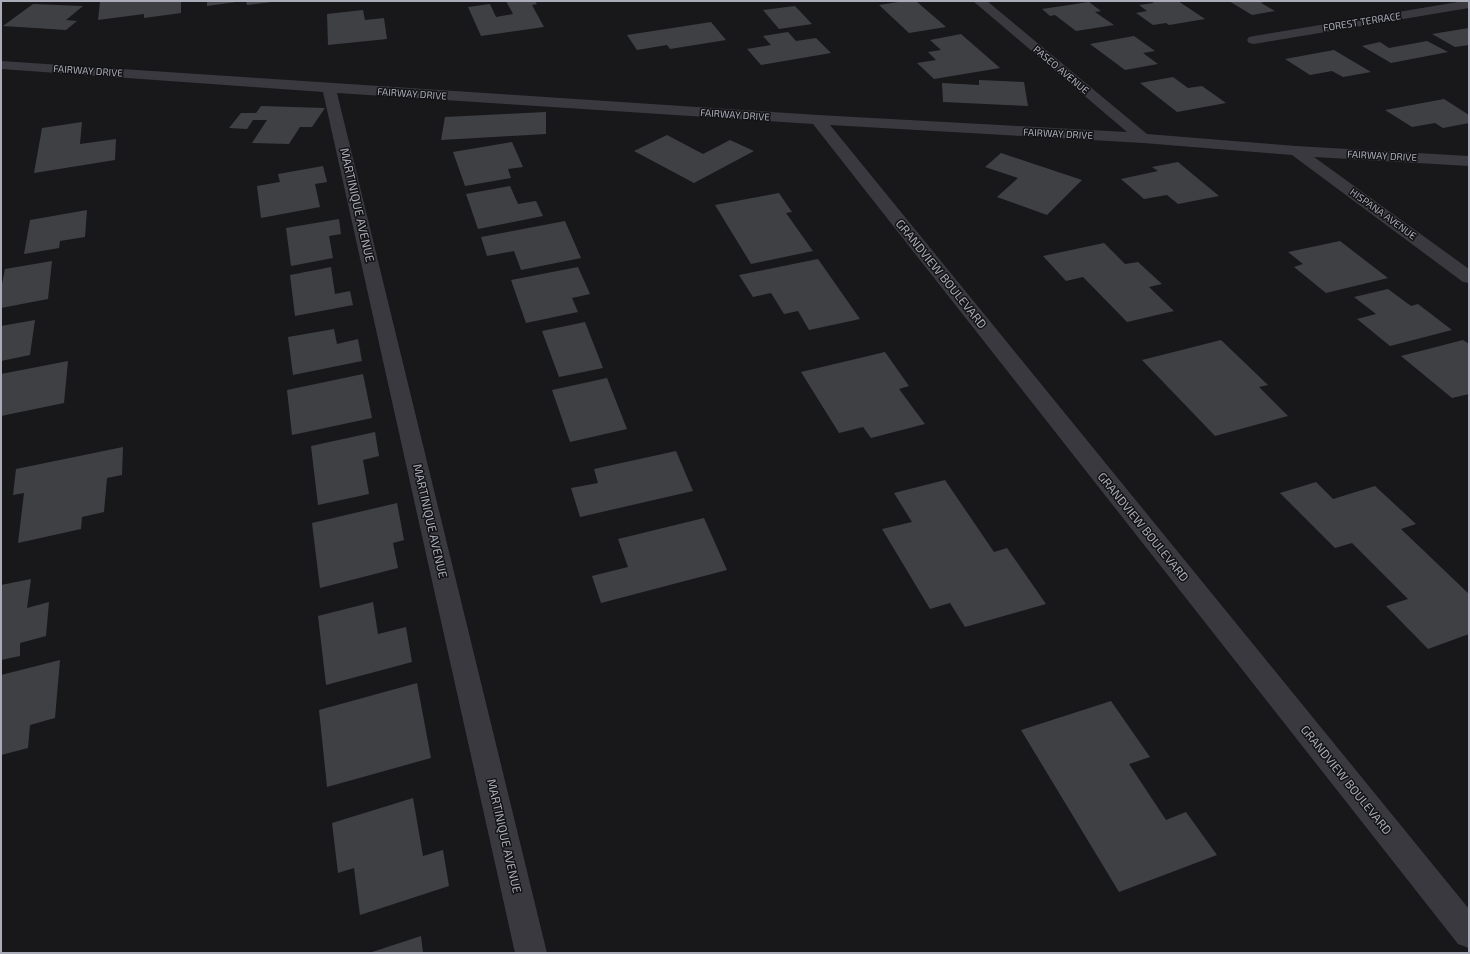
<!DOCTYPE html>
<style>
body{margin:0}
#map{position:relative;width:1470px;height:954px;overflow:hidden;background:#18181a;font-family:"Exo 2",sans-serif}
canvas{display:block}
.frame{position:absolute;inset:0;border:2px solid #aaacba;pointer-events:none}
</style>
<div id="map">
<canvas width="1470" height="954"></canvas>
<div class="frame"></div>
</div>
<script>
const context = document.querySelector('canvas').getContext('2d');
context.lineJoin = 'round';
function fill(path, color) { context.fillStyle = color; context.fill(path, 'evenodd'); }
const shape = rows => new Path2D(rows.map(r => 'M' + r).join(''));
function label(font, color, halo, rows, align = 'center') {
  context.font = font + ' "Exo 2",sans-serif'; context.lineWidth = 3; context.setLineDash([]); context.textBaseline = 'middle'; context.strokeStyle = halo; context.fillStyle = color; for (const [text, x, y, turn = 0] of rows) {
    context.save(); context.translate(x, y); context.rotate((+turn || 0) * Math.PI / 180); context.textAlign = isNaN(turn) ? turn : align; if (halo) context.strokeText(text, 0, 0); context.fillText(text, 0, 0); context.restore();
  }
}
fill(shape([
 [112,1,181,1,181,13,144,18,144,14,98,20,100,2],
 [207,1,236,1,236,2,207,6],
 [246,1,272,1,272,2,247,5],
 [506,1,535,1,537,4,532,5,544,27,481,36,468,7,490,4,496,17,513,14],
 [905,1,916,1,946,27,909,33,879,5],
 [1151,1,1178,1,1205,19,1169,25,1166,23,1153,25,1136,13,1147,11,1139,5,1154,3],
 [1229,1,1267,1,1261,3,1275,11,1252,15],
 [1089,2,1101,11,1095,12,1114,25,1076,31,1055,15,1050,16,1042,9],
 [33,4,83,6,66,20,77,21,66,30,3,26],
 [795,6,812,24,779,29,763,10],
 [363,10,365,20,384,18,387,39,328,45,327,14],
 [711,22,726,40,670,49,667,45,637,50,627,35],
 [1469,28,1469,45,1455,47,1432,34],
 [788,32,796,41,816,38,831,53,761,65,747,49,771,45,763,36],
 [961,34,1000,68,934,79,917,63,936,60,928,52,941,50,930,40],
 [1134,36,1155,51,1143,53,1158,64,1125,70,1090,44],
 [1427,41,1448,52,1391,63,1362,46,1380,42,1389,48],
 [1334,50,1371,72,1343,77,1332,71,1310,75,1285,59],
 [1173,77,1188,88,1202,86,1226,103,1177,112,1140,83],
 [979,80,1024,82,1028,106,943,102,942,83,979,85],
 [1444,99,1469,115,1469,123,1443,128,1435,123,1412,127,1385,110],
 [261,106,325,108,312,127,300,127,289,144,252,143,267,120,253,120,247,129,229,128,241,113,256,113],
 [546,112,546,134,441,140,445,117],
 [82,122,80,144,116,139,115,160,34,173,42,128],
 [667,135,703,154,730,140,754,151,694,183,634,151],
 [512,142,523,167,508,169,511,178,465,186,453,152],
 [1001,153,1082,180,1047,215,997,197,1018,178,985,167],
 [1178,162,1219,196,1178,204,1167,195,1144,199,1121,179,1158,171,1152,167],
 [323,166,327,182,315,184,320,207,261,218,257,186,280,182,278,174],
 [510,186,518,204,536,201,543,216,478,229,466,194],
 [779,193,792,212,786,213,813,251,751,264,715,205],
 [87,210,85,237,60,241,59,248,24,254,30,220],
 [339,219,341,234,329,236,333,258,291,266,286,228],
 [565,221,581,258,521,270,514,251,487,256,481,237],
 [1340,241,1388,278,1326,293,1294,267,1303,264,1288,252],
 [1104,243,1125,264,1138,262,1162,284,1149,287,1174,311,1127,322,1083,277,1066,281,1043,256],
 [818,259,860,319,809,330,798,311,784,314,771,293,753,297,739,275],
 [52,261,48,299,1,308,1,289,5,269],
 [331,267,335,294,350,291,353,305,295,316,290,275],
 [578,267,590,294,572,298,578,312,526,323,511,280],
 [1388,289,1411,306,1418,304,1452,330,1390,346,1357,319,1376,314,1354,297],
 [35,320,30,355,1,361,1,326],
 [585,322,603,368,559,377,542,331],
 [334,329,337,344,358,339,362,361,293,375,288,337],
 [1221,340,1268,385,1259,387,1288,416,1215,436,1142,360],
 [1463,340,1469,344,1469,394,1452,398,1401,356],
 [885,352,909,386,899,389,925,424,871,438,863,427,839,433,801,372],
 [68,361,64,403,1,416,1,374],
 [363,374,372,418,292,435,287,390],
 [607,378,627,429,570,442,552,390],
 [375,432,379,456,363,460,369,494,318,505,311,446],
 [123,447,122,475,107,478,104,512,82,517,81,529,18,543,24,493,13,495,16,469],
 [676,451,693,491,580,517,571,488,598,483,594,469],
 [945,480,994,552,1007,548,1046,604,965,627,950,603,930,609,882,529,912,522,894,493],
 [1316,482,1333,499,1375,486,1416,524,1401,529,1469,594,1469,634,1428,649,1386,606,1408,599,1352,543,1335,548,1280,493],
 [397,503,404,540,393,543,398,568,320,588,312,523],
 [704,518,727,570,601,603,592,576,628,567,618,539],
 [31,579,27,608,49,602,46,636,20,643,20,656,1,660,1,585],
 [373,602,378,634,406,627,412,662,326,685,318,616],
 [60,660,55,718,30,725,28,748,1,755,1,675],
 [417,683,431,758,327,787,319,710],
 [1111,701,1150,757,1129,764,1166,820,1186,812,1217,855,1119,892,1021,730],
 [413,798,423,856,443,850,449,886,360,915,354,868,338,873,332,823],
 [421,936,423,953,369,953]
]), '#3f4044');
fill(shape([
 [973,1,987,1,1147,134,1296,146,1469,156,1469,166,1314,157,1469,269,1469,283,1463,282,1292,155,1143,143,830,125,1469,909,1469,948,1458,944,813,124,337,93,547,953,515,953,323,92,1,69,1,61,818,115,1127,132,973,1],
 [1464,1,1469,1,1469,8,1254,44,1249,43,1247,40,1249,37,1254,36,1464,1]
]), '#39393f');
label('10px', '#aaacba', '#131315', [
 ["FOREST TERRACE",1362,22,-9],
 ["PASEO AVENUE",1061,70,40],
 ["FAIRWAY DRIVE",88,71,4],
 ["FAIRWAY DRIVE",412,94,4],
 ["FAIRWAY DRIVE",735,115,4],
 ["FAIRWAY DRIVE",1058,134,3],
 ["FAIRWAY DRIVE",1382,156,3],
 ["HISPANA AVENUE",1383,214,36]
]);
label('12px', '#aaacba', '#131315', [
 ["MARTINIQUE AVENUE",357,205,77],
 ["GRANDVIEW BOULEVARD",941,274,51],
 ["MARTINIQUE AVENUE",430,521,77],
 ["GRANDVIEW BOULEVARD",1143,527,51],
 ["GRANDVIEW BOULEVARD",1346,780,51],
 ["MARTINIQUE AVENUE",504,836,77]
]);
</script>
